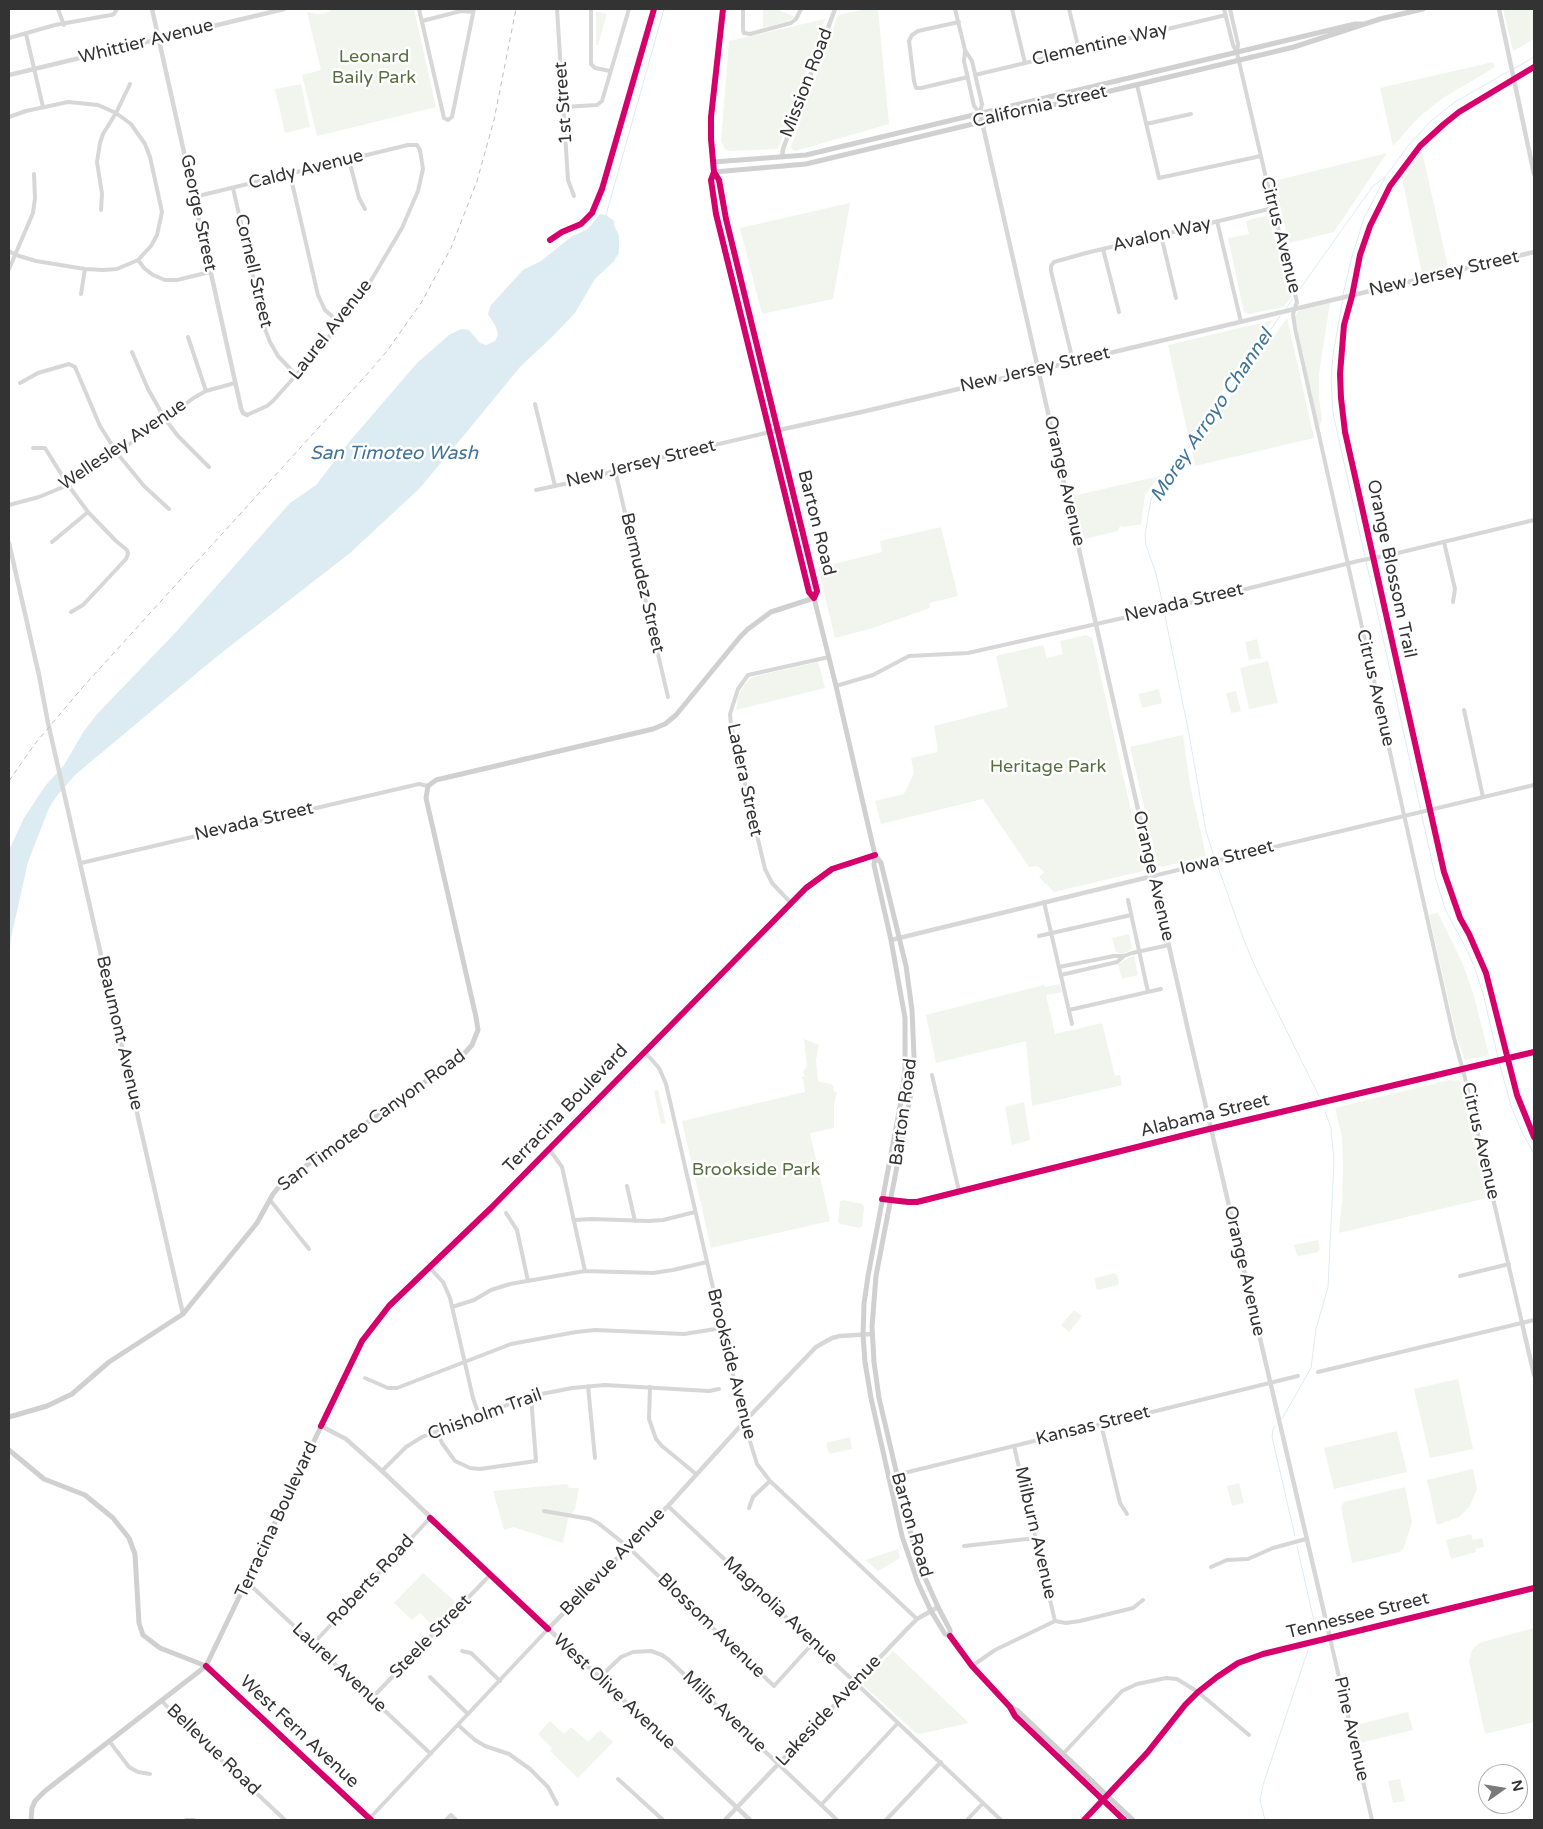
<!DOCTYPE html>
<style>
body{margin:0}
#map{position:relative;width:1543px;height:1829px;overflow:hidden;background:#fff;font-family:"Varela Round",sans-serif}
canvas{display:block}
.frame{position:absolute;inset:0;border:10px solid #333;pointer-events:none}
.north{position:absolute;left:1478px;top:1764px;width:50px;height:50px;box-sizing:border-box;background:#fff;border:1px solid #adadad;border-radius:50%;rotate:77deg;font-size:14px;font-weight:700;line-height:20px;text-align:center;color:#333}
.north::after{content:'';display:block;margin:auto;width:18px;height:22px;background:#7a7a7a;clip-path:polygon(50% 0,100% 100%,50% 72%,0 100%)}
</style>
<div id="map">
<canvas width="1543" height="1829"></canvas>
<div class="frame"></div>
<div class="north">N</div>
</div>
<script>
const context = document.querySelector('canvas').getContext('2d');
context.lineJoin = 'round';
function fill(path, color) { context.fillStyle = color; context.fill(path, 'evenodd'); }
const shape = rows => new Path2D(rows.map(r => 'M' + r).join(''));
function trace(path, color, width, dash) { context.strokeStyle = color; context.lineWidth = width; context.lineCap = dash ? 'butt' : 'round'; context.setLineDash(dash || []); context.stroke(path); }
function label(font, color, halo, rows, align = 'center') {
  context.font = font + ' "Varela Round",sans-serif'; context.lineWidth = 5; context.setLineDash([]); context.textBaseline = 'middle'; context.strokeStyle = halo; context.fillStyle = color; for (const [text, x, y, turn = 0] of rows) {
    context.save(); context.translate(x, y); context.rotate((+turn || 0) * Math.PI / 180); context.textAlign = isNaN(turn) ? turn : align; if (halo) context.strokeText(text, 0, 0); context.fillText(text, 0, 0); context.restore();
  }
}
fill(shape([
 [333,9,414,9,436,107,317,136,302,75,321,70,307,12,317,14,326,13],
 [763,9,780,9,779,10,795,17,789,21,763,28],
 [866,9,878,9,889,124,795,151,792,149,791,147,838,15],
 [1503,9,1534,9,1534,39,1513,51],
 [596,11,607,14,598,45,596,45],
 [825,19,778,149,729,151,725,149,721,141,729,41],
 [1493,62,1495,67,1443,98,1418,118,1393,146,1380,88],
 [301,84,310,127,285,133,275,89],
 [1421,147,1448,267,1422,273,1401,174],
 [1387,153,1334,232,1289,243,1274,181],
 [850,203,833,299,762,314,740,228],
 [1265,216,1269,218,1291,297,1284,307,1249,314,1244,312,1228,238,1249,234,1246,221],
 [1330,303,1319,374,1319,398,1322,420,1319,427,1295,318,1297,312,1301,310],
 [1287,318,1314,438,1195,466,1192,450],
 [1273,320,1189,438,1189,439,1168,345],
 [1160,476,1145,495,1141,524,1125,527,1120,526,1118,531,1084,539,1073,496],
 [941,527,958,596,929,603,930,608,870,629,835,638,818,568,882,552,880,541],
 [1086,635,1092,638,1144,868,1143,871,1054,892,1039,877,1044,872,1040,868,1037,866,1029,867,983,799,881,824,875,801,904,794,914,773,911,758,938,752,934,726,1008,707,996,656,1043,645,1047,658,1063,654,1060,641],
 [1257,639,1261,658,1249,660,1245,642],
 [1268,661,1278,703,1249,709,1240,668],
 [818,662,825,688,736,710,738,696,745,684,752,677],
 [1159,689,1162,703,1142,708,1139,694],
 [1236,691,1241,711,1231,713,1226,693],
 [1183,735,1190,785,1206,856,1162,867,1158,865,1130,747],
 [1438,913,1462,962,1473,993,1489,1055,1465,1060,1457,1038,1429,915],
 [1129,934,1132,949,1123,954,1116,952,1112,938],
 [1134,955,1138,975,1122,979,1118,964],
 [1060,984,1062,992,1046,995,1055,1034,1102,1023,1115,1076,1120,1075,1122,1085,1032,1106,1026,1041,936,1063,926,1015,1044,985,1045,987],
 [804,1039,819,1045,816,1060,818,1081,833,1085,834,1092,837,1092,834,1105,834,1128,810,1133,830,1221,711,1248,682,1121,805,1092,803,1079,801,1077,805,1076,803,1072,807,1066],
 [1449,1080,1460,1081,1487,1198,1339,1233,1342,1201,1343,1168,1342,1137,1335,1108],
 [658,1090,666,1123,661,1124,654,1091],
 [1024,1102,1030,1140,1012,1145,1005,1107],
 [843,1200,862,1204,864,1207,862,1226,860,1228,840,1224,838,1222,840,1202],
 [1318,1240,1320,1249,1318,1252,1299,1256,1297,1255,1294,1245],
 [1115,1273,1117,1275,1119,1283,1118,1285,1098,1290,1096,1288,1095,1278],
 [1074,1310,1082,1316,1069,1332,1061,1325],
 [1458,1379,1473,1449,1430,1458,1414,1389],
 [1397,1431,1407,1472,1334,1489,1324,1448],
 [850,1437,852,1449,829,1454,826,1443],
 [1473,1469,1477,1489,1470,1506,1459,1517,1437,1525,1427,1480],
 [1239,1483,1244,1503,1232,1506,1227,1486],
 [567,1484,569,1488,579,1488,575,1509,568,1519,563,1543,513,1527,504,1530,493,1491],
 [1405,1487,1412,1522,1404,1548,1400,1552,1352,1563,1341,1507,1344,1502],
 [1471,1534,1473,1540,1482,1538,1484,1547,1475,1549,1476,1552,1451,1559,1446,1540],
 [898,1549,900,1558,878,1571,865,1560],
 [423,1573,459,1605,435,1628,420,1613,412,1620,394,1603],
 [1534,1628,1534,1722,1485,1734,1469,1661,1472,1650,1479,1643],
 [893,1651,969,1723,920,1734,916,1733,862,1684],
 [1408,1712,1413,1730,1360,1743,1356,1725],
 [550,1721,564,1734,571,1727,588,1742,600,1730,613,1742,578,1778,550,1751,552,1748,538,1734],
 [1400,1779,1405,1801,1393,1803,1388,1781]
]), '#f1f5ed');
fill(shape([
 [600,214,606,215,614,221,614,225,619,236,619,253,614,261,595,279,575,313,553,336,520,367,470,428,419,489,350,553,215,658,75,775,56,797,49,808,28,862,11,938,9,958,9,850,24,818,45,786,64,765,84,731,98,713,176,632,290,503,316,485,350,441,417,363,449,335,461,329,469,330,480,343,486,345,495,341,498,335,496,327,488,314,491,305,523,270,541,261,571,237,588,229]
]), '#ddebf3');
trace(shape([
 [1513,69,1534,57],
 [606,215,664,9],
 [1297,293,1373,186,1385,177],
 [1343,295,1351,260,1364,218,1386,176,1407,147,1431,121,1455,102,1509,71],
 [1343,298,1333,355,1331,379,1333,413,1365,557],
 [1286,308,1292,300],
 [1366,561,1436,880,1446,911,1467,950,1474,966,1483,993,1498,1058],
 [1163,605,1156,574,1146,545,1145,535,1151,499,1166,475,1190,446,1280,316],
 [1165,616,1189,734,1206,831,1214,857],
 [1217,864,1245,943,1258,973,1319,1096],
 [1499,1062,1511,1106,1522,1132,1534,1154],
 [1282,1419,1311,1368,1316,1329,1328,1287,1334,1161,1331,1128,1325,1111],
 [1275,1426,1273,1430,1272,1437,1295,1536],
 [1297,1546,1314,1621,1312,1632],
 [1265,1820,1260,1800,1263,1785,1308,1650]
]), '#ddebf3', 1);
trace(shape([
 [58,9,64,25],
 [419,9,444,118,448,120,452,117,474,9],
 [557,9,568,180,574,196],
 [591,9,591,64,595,68,610,71],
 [743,9,743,30,744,33,750,34,791,23,796,19,801,9],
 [955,9,965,50,964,61,974,106,980,113],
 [1012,9,1025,63],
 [1069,9,1079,50],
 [1224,9,1233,45,1237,53,1273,208,1297,302,1293,314,1295,328,1454,1038,1465,1078,1522,1323],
 [1230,9,1238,44,1237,53],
 [422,21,461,11,473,12],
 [959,22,918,31,912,35,909,41,914,81,916,88,921,88,968,77],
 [26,34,43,107],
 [9,38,55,25,111,15,114,14,117,9],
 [965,50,972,61,982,104,980,113],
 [975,75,1226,15],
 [1137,85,1159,178,1261,156],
 [564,107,597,105,602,101,629,9],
 [9,117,26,111,68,102,98,105,116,113,131,124,145,144,150,157,162,212,157,235,151,246,138,260,117,269,103,270,85,269,36,261,16,255,9,251],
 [1146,124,1191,114],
 [349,160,359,198,365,209],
 [290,174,318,295,325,310,341,324],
 [233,188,265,329,270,342,278,356,296,375],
 [194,197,408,145,417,145,420,150,423,169,418,191,402,228,366,289,322,346,273,401,267,406,247,415],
 [101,210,102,194,97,162,100,143,103,134,116,113,130,84],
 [1217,221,1241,322],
 [1161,235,1176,298],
 [1103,249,1119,312],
 [138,260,144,268,153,275,165,280,177,280,210,272],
 [9,269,33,213,35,198,34,174],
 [81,294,85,269],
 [188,337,206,391],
 [132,352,148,389,165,419,178,436,209,467],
 [1073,361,1051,271,1051,266,1054,262,1086,253,1273,208],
 [20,383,38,373,69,364,75,367,100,426,117,453,144,486,169,509],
 [535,404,555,486],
 [33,448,45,448,68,485,88,512,116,541,127,550,128,554,126,559,83,605,71,612],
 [615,470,668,697],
 [536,490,597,477,615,470,655,459,770,432],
 [9,505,39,497,68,485,117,453,195,397,206,391,235,383],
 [52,542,88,512],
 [1444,542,1455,589,1453,602],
 [836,686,873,675,909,656,968,653,1198,601,1358,561,1398,553,1534,520],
 [1464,710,1483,797],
 [81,863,419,784,428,786],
 [1153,876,1534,785],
 [1128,900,1148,992],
 [1044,902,1072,1024],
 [791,903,772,883,765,869,731,725,730,714,738,689,748,675,829,657],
 [1039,936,1131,915],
 [1059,967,1114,956,1124,956],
 [1061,975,1117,962,1124,956,1132,953,1169,945],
 [1069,1010,1161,989],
 [644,1051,659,1068,666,1084,744,1422,757,1464,770,1481,917,1619],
 [932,1075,959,1191],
 [549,1149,562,1167,585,1271],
 [627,1186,635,1221],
 [270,1200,309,1249],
 [506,1213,517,1230,528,1281],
 [574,1220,592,1219,649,1221,663,1220,695,1212],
 [429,1267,443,1282,450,1298,473,1398,479,1415],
 [1460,1276,1509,1264],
 [452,1307,474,1300,491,1290,510,1284,585,1271,653,1273,673,1270,707,1262],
 [1318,1372,1534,1320],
 [365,1378,388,1388,397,1388,511,1344,576,1332,595,1330,684,1334,722,1328],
 [588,1386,595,1458],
 [650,1387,649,1419,656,1439,662,1446,696,1474],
 [1101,1424,1120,1503,1127,1514],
 [437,1431,442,1443,455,1461,470,1468,480,1469,536,1461,531,1396],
 [1014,1446,1055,1621],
 [382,1471,406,1447,422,1437,531,1396,572,1388,605,1385,709,1391,719,1389],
 [888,1477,1298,1376],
 [668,1506,1001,1820],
 [749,1508,753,1497,770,1481],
 [544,1511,590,1519,598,1523,627,1546,774,1686,814,1642],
 [964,1546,1036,1538],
 [1211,1567,1227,1560,1248,1559,1273,1548,1306,1539],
 [247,1582,431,1754],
 [1330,1638,1372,1820],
 [313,1644,430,1518],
 [462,1651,471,1653,500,1681],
 [972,1666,995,1650,1055,1621,1066,1623,1080,1621,1133,1608,1143,1600],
 [430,1677,468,1714],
 [600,1677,621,1657,633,1652,651,1651,662,1655,669,1660,837,1820],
 [371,1699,490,1575],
 [162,1701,185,1726,285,1820],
 [458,1725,475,1740,485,1746,509,1754,530,1769,548,1787,557,1804],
 [110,1742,129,1767,138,1772,150,1774],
 [1062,1755,1122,1691,1137,1684,1166,1678,1177,1679,1198,1692,1249,1735],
 [618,1779,663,1820],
 [821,1805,898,1723],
 [186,1820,194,1820],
 [368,1820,548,1629],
 [446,1820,451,1815,456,1820],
 [886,1820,941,1762],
 [967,1820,983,1803]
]), '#d7d7d7', 4);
trace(shape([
 [152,9,241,408,243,413,247,415],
 [1499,9,1534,174],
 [9,75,284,9],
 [980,113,1191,1043,1330,1638],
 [782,157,783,149,835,9],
 [770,432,866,411,1534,252],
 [9,543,38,671],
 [38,670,48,723,183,1314],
 [891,940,1153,876],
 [1522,1323,1534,1375],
 [321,1426,346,1439,382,1471,750,1820],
 [548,1629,668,1506,744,1422,816,1347,832,1338,840,1336,872,1334],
 [206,1666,371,1820],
 [725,1820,907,1629,917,1619,938,1607],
 [1084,1820,1105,1797]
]), '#d7d7d7', 4.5);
trace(shape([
 [723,9,711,117,711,139,714,172,719,180,726,219,817,591,814,598],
 [713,162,806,155,1355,24,1362,24],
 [714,172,711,180,716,214,809,592,814,598,836,686,875,855,874,865,891,940,905,1018,905,1069,902,1096,868,1276,864,1304,863,1335,865,1362,871,1398,902,1536,918,1583,931,1611,945,1634,950,1636,972,1666,1010,1707,1015,1716,1124,1820],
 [714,172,806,164,1294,47,1380,19,1423,9],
 [875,855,881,863,906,966,912,1010,914,1056,911,1093,876,1276,872,1327,874,1362,879,1398,912,1539,922,1571,938,1607,950,1630,950,1636],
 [888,1200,917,1202,1205,1130,1534,1052],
 [9,1417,47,1406,72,1394,109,1362,183,1314,257,1223,273,1194,283,1182,463,1055,472,1045,478,1030,476,1017,426,798,428,786,436,780,653,729,665,724,676,715,740,637,748,629,771,612,814,598],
 [9,1450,44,1479,85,1495,113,1518,129,1538,135,1554,139,1623,143,1635,160,1648,206,1666],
 [1011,1707,1018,1711,1133,1820],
 [1107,1795,1147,1753,1185,1705,1198,1692,1217,1677,1238,1663,1263,1654,1534,1588],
 [31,1820,32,1808,35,1801,45,1791,206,1666,362,1341,389,1306,491,1208,806,888,832,869,875,855]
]), '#d0d0d0', 5);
trace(shape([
 [9,781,34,745,82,688,370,371,387,351,421,303,451,248,477,181,494,120,516,9]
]), '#bebebe', 1, [5, 4]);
trace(shape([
 [1534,67,1459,112,1444,124,1420,146,1390,186,1370,226,1360,255,1352,296,1344,325,1340,374,1341,398,1345,432,1444,872,1460,918,1469,934,1486,973,1517,1095,1534,1137],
 [714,172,711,180,716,214,809,592,814,598,817,591,726,219,719,180,714,172,711,139,711,117,723,9],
 [550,240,562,232,581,224,592,213,602,189,654,9],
 [882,1199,908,1202,917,1202,1205,1130,1534,1052],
 [321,1426,362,1341,389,1306,491,1208,806,888,832,869,875,855],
 [430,1518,548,1629],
 [950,1636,972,1666,1010,1707,1015,1716,1124,1820],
 [206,1666,371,1820],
 [1084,1820,1147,1753,1185,1705,1198,1692,1217,1677,1238,1663,1263,1654,1534,1588]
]), '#d6006c', 6);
label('18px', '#333', '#fff', [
 ["Whittier Avenue",146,42,-14],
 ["Clementine Way",1100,45,-13],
 ["Mission Road",807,83,-69],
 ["1st Street",564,103,-94],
 ["California Street",1040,107,-13],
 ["Caldy Avenue",306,170,-14],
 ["George Street",198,213,78],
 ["Avalon Way",1162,235,-13],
 ["Citrus Avenue",1280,235,76],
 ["Cornell Street",253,271,77],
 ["New Jersey Street",1444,274,-13],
 ["Laurel Avenue",331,330,-52],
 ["New Jersey Street",1035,370,-13],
 ["Wellesley Avenue",123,445,-34],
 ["New Jersey Street",641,464,-14],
 ["Orange Avenue",1064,481,77],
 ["Barton Road",816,523,76],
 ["Orange Blossom Trail",1391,569,78],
 ["Bermudez Street",642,583,77],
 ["Nevada Street",1184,603,-13],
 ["Citrus Avenue",1375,688,77],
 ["Ladera Street",744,780,78],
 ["Nevada Street",254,822,-13],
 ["Iowa Street",1227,858,-14],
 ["Orange Avenue",1153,876,77],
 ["Beaumont Avenue",119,1033,77],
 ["Terracina Boulevard",566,1109,-46],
 ["Barton Road",904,1112,-82],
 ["Alabama Street",1205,1116,-14],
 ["San Timoteo Canyon Road",372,1121,-36],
 ["Citrus Avenue",1480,1141,77],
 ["Orange Avenue",1244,1271,77],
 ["Brookside Avenue",731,1364,76],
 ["Chisholm Trail",485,1415,-20],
 ["Kansas Street",1093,1426,-14],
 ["Terracina Boulevard",277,1520,-65],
 ["Barton Road",911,1525,74],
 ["Milburn Avenue",1035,1533,77],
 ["Bellevue Avenue",613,1562,-46],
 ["Roberts Road",371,1581,-47],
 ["Magnolia Avenue",780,1611,43],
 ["Tennessee Street",1358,1616,-14],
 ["Blossom Avenue",711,1626,44],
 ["Steele Street",431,1637,-46],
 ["Laurel Avenue",339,1668,43],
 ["West Olive Avenue",614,1692,43],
 ["Lakeside Avenue",829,1711,-47],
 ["Mills Avenue",724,1712,44],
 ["Pine Avenue",1351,1729,77],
 ["West Fern Avenue",299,1732,43],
 ["Bellevue Road",213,1750,44]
]);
label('18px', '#56703f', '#fff', [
 ["Leonard",374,57],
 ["Baily Park",374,78],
 ["Heritage Park",1048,767],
 ["Brookside Park",756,1170]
]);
label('italic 19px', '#3f7597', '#fff', [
 ["Morey Arroyo Channel",1212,416,-56],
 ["San Timoteo Wash",394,454]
]);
</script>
